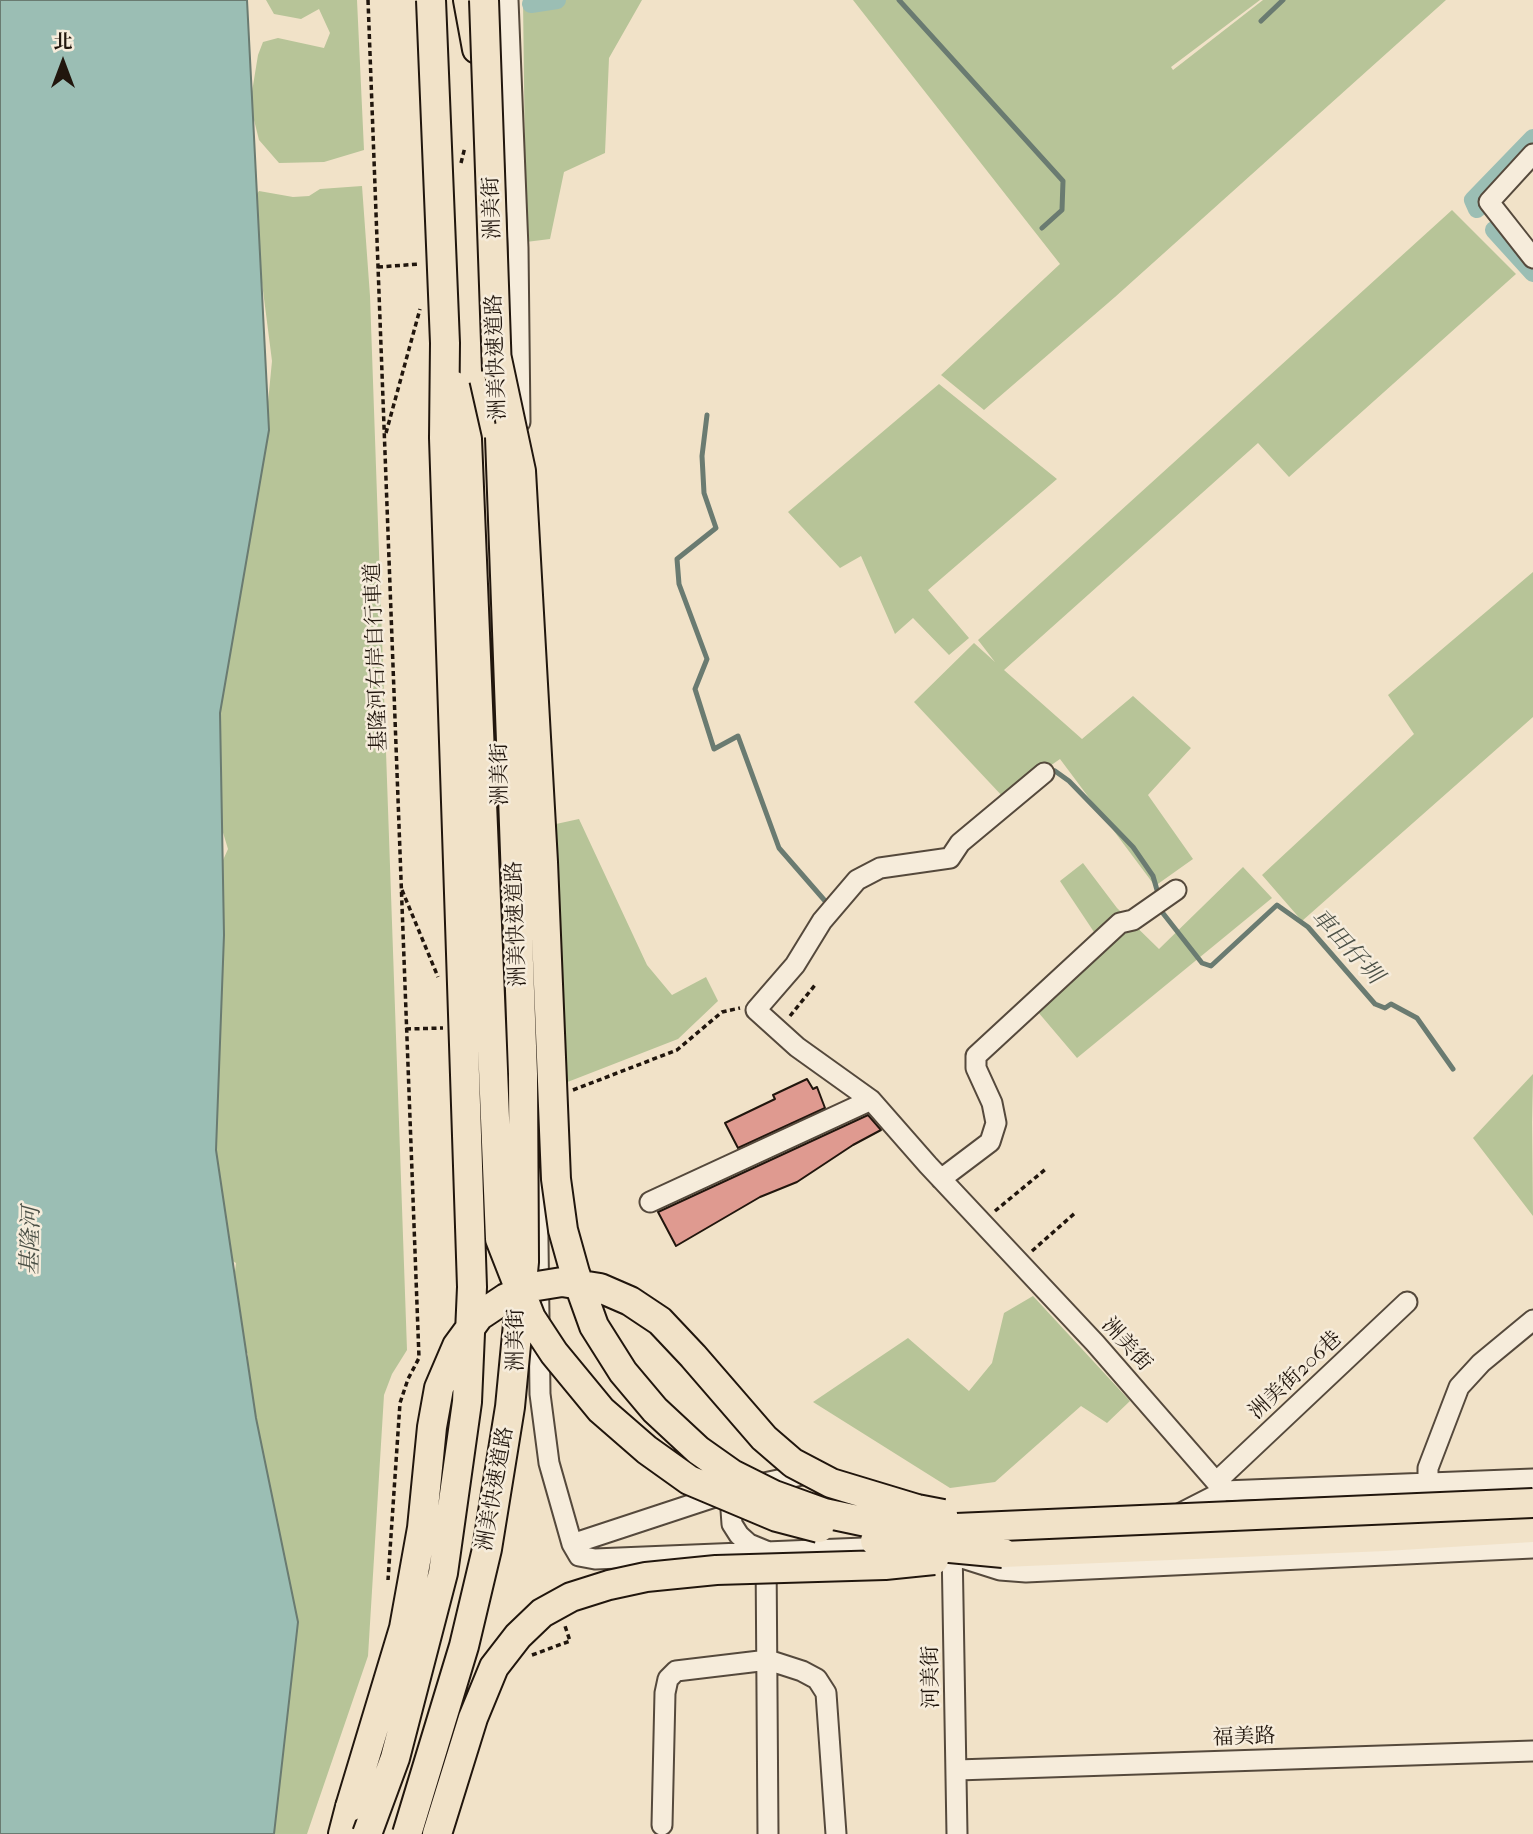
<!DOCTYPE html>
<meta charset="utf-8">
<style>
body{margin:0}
#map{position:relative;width:1533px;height:1834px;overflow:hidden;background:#f1e2c8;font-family:"IM FELL French Canon","Noto Serif TC",serif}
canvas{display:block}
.north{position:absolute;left:28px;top:28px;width:70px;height:70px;-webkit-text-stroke:5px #f6ecdb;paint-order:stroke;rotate:0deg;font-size:19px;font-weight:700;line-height:28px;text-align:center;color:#21160d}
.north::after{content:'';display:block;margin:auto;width:24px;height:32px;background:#21160d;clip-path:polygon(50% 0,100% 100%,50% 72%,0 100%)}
</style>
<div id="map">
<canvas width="1533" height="1834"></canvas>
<div class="north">北</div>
</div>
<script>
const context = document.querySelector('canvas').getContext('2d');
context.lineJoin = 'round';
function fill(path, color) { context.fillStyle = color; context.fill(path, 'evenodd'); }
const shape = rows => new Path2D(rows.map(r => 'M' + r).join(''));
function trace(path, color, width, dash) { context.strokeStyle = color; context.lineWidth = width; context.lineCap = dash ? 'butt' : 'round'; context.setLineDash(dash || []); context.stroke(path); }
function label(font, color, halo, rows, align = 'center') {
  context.font = font + ' "IM FELL French Canon","Noto Serif TC",serif'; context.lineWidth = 5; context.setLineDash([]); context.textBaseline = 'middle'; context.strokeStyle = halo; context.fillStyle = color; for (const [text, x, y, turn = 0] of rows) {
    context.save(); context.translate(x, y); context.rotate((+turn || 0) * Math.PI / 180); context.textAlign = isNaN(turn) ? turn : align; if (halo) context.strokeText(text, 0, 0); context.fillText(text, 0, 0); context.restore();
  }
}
fill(shape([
 [266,0,357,0,364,150,324,162,279,163,259,140,250,104,258,55,263,42,278,38,324,48,330,33,319,9,301,19,274,14],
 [523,0,642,0,609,58,605,153,564,172,550,239,526,242],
 [853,0,1260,0,1171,67,1173,70,1263,0,1446,0,1115,297,984,410,941,375,1060,264],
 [362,186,370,296,407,1350,392,1374,384,1395,368,1656,307,1834,259,1834,245,1376,248,1354,241,1346,230,1313,236,1263,215,1250,215,878,228,849,221,826,212,744,265,433,272,361,261,275,255,197,259,191,293,197,309,196,320,189],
 [1452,210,1516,274,1289,477,1258,443,1004,670,1082,739,1133,696,1191,748,1148,795,1193,859,1155,886,1060,759,1004,798,914,702,974,643,995,662,978,640],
 [939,384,1057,479,928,590,969,638,949,655,913,618,895,634,861,556,840,568,788,512],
 [1533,572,1533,717,1302,921,1262,875,1414,734,1388,695],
 [579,819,647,965,672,995,706,977,718,1001,678,1039,565,1083,556,824],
 [1083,863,1117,908,1159,949,1243,867,1272,898,1077,1058,1038,1012,1104,947,1060,881],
 [1533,1074,1532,1122,1533,1216,1473,1138],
 [1033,1296,1130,1401,1107,1423,1081,1406,995,1482,950,1488,813,1402,908,1338,969,1391,992,1363,1004,1313]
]), '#b7c498');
const water = shape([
 [0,0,247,0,269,430,220,713,224,935,216,1150,256,1418,298,1622,274,1834,0,1834,0,0]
]);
fill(water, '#9bbeb4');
trace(water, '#6a7b71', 2);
trace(shape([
 [899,0,1063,181,1062,210,1042,228],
 [1261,21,1283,0],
 [707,415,702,456,704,493,716,528,677,559,679,584,707,659,695,689,714,749,738,736,779,848,826,902],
 [1055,771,1069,781,1133,847,1153,876,1159,897],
 [1161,906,1162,912,1202,963,1211,966,1277,905,1308,927,1375,1004,1385,1008,1391,1004,1417,1018,1453,1069]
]), '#6a7b71', 5);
trace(shape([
 [531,4,557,0],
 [1477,209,1473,200,1533,138],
 [1494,230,1533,273]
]), '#9bbeb4', 18);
const building = shape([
 [807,1079,813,1089,817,1087,825,1108,738,1148,725,1123,775,1099,773,1095,807,1079],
 [868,1115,881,1130,853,1145,797,1182,760,1197,676,1246,658,1212,868,1115]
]);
fill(building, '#df9a90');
trace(building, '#21160d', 2);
const minor = shape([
 [508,0,518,248,520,422],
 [1533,154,1489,202,1533,258],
 [1044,773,960,843,950,858,880,868,857,880,822,921,795,965,756,1010,797,1047,871,1100,928,1165,1095,1343,1224,1491],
 [537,1166,540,1394,549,1463,572,1544,579,1556,595,1559,888,1547],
 [941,1179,990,1142,996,1123,992,1103,976,1068,976,1056,1120,923,1133,920,1176,890],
 [650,1202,871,1100],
 [1216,1482,1407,1302],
 [1428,1483,1428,1468,1459,1387,1481,1363,1533,1320],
 [742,1490,736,1496,731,1510,732,1524,739,1535,749,1544,766,1551,768,1834],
 [1179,1514,1224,1491,1533,1479],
 [572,1544,745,1487,802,1475,816,1474],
 [952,1545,957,1834],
 [959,1557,1000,1570,1026,1572,1533,1548],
 [957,1770,1533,1751],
 [662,1825,665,1693,668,1679,676,1671,768,1660,802,1671,817,1679,826,1693,836,1834]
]);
const highway = shape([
 [468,0,477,49],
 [1003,1553,1385,1537,1533,1528],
 [343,1834,350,1807]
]);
trace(minor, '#55493c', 23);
trace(highway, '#21160d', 32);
trace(shape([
 [368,0,419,1358,408,1379,400,1403,388,1580],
 [461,163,465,147],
 [378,267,420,264],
 [386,433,420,309],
 [402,890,438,977],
 [790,1016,815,985],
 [406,1029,443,1028],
 [573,1090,677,1050,722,1012,740,1008],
 [995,1211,1047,1168],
 [1032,1251,1075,1213],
 [532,1655,570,1641,564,1623]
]), '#21160d', 3.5, [5, 3.5]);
trace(minor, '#f6ecdb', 19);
trace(highway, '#f1e2c8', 28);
const highwayBridge = shape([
 [484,0,497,371],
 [496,354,521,471,543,862,556,1179,563,1230,575,1273,594,1326,623,1372,655,1410,698,1450,732,1474,774,1495,824,1513,876,1524,956,1528,1533,1503],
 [455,386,467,439,500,1239,531,1318,554,1353,601,1410,647,1450,689,1480,777,1517,819,1528],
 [875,1541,1003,1553],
 [350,1807,404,1628,422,1528,432,1427,439,1388,457,1346,479,1316,506,1298,531,1287,562,1282,600,1288,630,1301,660,1321,693,1356,764,1438,793,1463,831,1483,917,1509,943,1514],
 [367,1834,395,1758,443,1573,467,1402,472,1287,444,438,445,343,431,0],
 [407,1834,464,1646,487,1549,510,1407,524,1262,523,1074,500,437],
 [437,1834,473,1718,494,1667,518,1636,542,1613,571,1597,609,1585,646,1577,716,1570,885,1565,934,1560]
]);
trace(highwayBridge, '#21160d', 32, []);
trace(highwayBridge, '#f1e2c8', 28);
label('21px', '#21160d', '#f6ecdb', [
 ["洲美街",493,208,-92],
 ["洲美快速道路",497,357,-92],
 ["基隆河右岸自行車道",377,657,-92],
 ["洲美街",501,774,-91],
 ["洲美快速道路",517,924,-92],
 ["洲美街",517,1340,-90],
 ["洲美街",1126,1345,48],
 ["洲美街206巷",1296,1376,-43],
 ["洲美快速道路",496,1489,-80],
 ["河美街",932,1677,-91],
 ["福美路",1244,1738,-2]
]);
label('italic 23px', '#4c5147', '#f6ecdb', [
 ["車田仔圳",1346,947,47],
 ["基隆河",32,1241,-89]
]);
</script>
